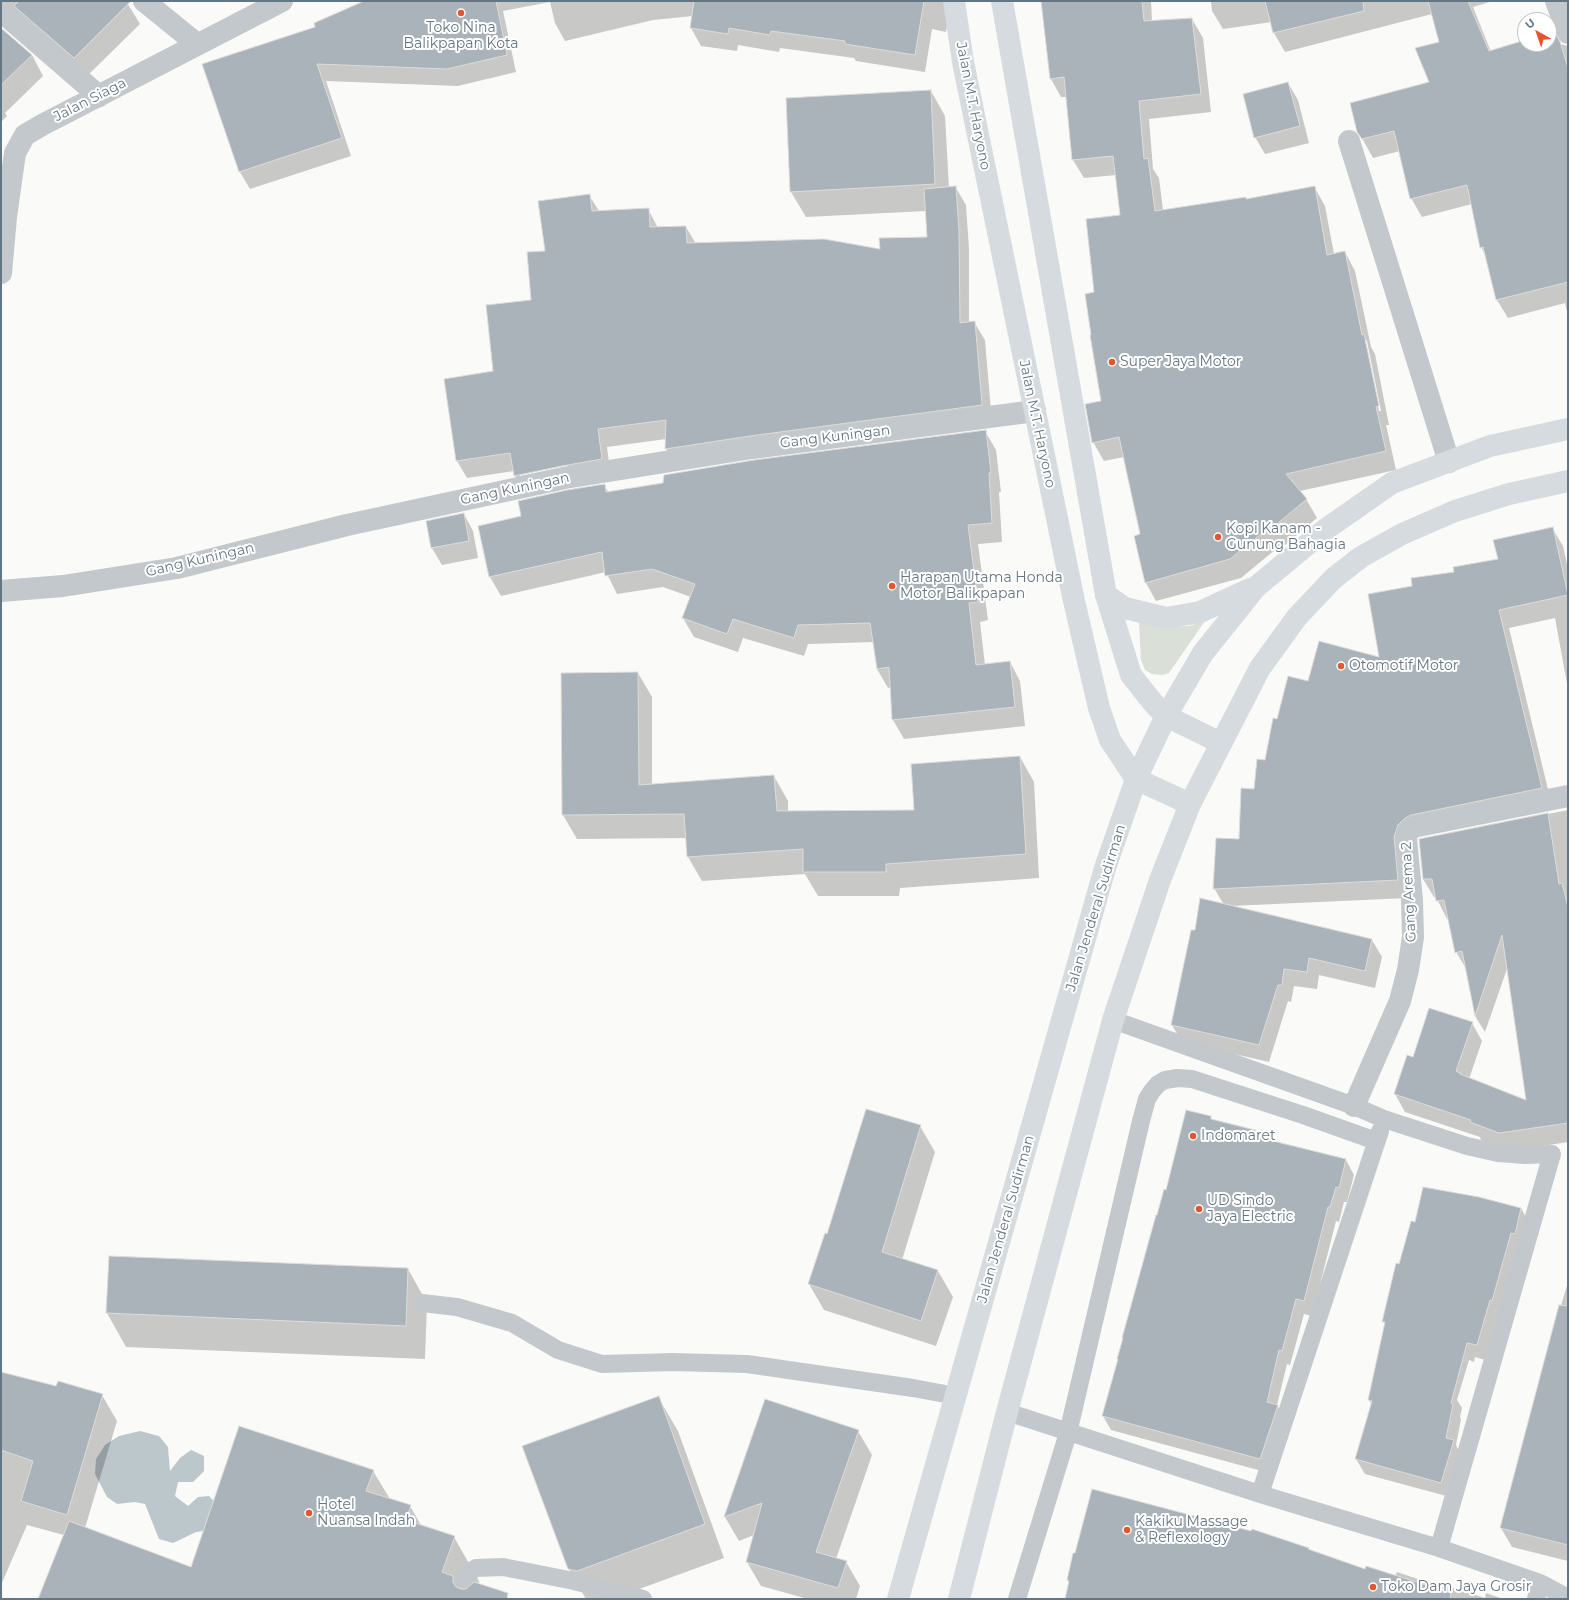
<!DOCTYPE html>
<style>
body{margin:0}
#map{position:relative;width:1569px;height:1600px;overflow:hidden;background:#fafaf8;font-family:Montserrat,sans-serif}
canvas{display:block}
.frame{position:absolute;inset:0;border:2px solid #657683;pointer-events:none}
.north{position:absolute;left:1517px;top:12px;width:40px;height:40px;box-sizing:border-box;background:#fff;border:1px solid #c1c8cd;border-radius:50%;rotate:320deg;font-size:11px;font-weight:700;line-height:16px;text-align:center;color:#657683}
.north::after{content:'';display:block;margin:auto;width:14px;height:18px;background:#e4572e;clip-path:polygon(50% 0,100% 100%,50% 72%,0 100%)}
</style>
<div id="map">
<canvas width="1569" height="1600"></canvas>
<div class="frame"></div>
<div class="north">U</div>
</div>
<script>
const context = document.querySelector('canvas').getContext('2d');
context.lineJoin = 'round';
function fill(path, color) { context.fillStyle = color; context.fill(path, 'evenodd'); }
const shape = rows => new Path2D(rows.map(r => 'M' + r).join(''));
function trace(path, color, width, dash) { context.strokeStyle = color; context.lineWidth = width; context.lineCap = dash ? 'butt' : 'round'; context.setLineDash(dash || []); context.stroke(path); }
function label(font, color, halo, rows, align = 'center') {
  context.font = font + ' Montserrat,sans-serif'; context.lineWidth = 4; context.setLineDash([]); context.textBaseline = 'middle'; context.strokeStyle = halo; context.fillStyle = color; for (const [text, x, y, turn = 0] of rows) {
    context.save(); context.translate(x, y); context.rotate((+turn || 0) * Math.PI / 180); context.textAlign = isNaN(turn) ? turn : align; if (halo) context.strokeText(text, 0, 0); context.fillText(text, 0, 0); context.restore();
  }
}
fill(shape([
 [1205,621,1169,673,1162,675,1152,674,1145,670,1141,660,1139,622,1171,627,1189,626]
]), '#dadfd7');
fill(shape([
 [140,1431,159,1436,168,1447,170,1471,180,1458,191,1450,204,1456,204,1471,193,1482,178,1482,175,1496,188,1506,198,1497,209,1496,219,1507,211,1530,196,1532,173,1543,159,1539,145,1504,135,1502,117,1504,107,1497,95,1474,96,1459,105,1445,119,1436]
]), '#bbc7cb');
fill(shape([
 [1,1,126,1,140,24,86,77,3,23,1,27],
 [366,1,949,1,951,4,946,32,932,29,925,72,856,61,854,58,780,48,779,52,738,45,737,51,701,46,691,28,693,16,653,20,565,41,555,23,550,2,503,11,516,72,458,86,326,81,351,156,250,189,240,172,316,27],
 [1044,1,1151,1,1152,21,1192,19,1203,38,1211,112,1149,119,1153,169,1159,178,1163,210,1246,200,1315,188,1325,206,1334,254,1345,252,1355,271,1371,347,1375,354,1389,425,1386,425,1396,470,1300,491,1306,499,1317,518,1284,546,1282,544,1241,578,1156,601,1146,583,1135,536,1141,535,1124,457,1104,461,1093,442,1102,401,1122,216,1116,175,1084,178,1073,160,1067,97,1061,97,1051,79],
 [1364,338,1367,341,1381,411,1379,411],
 [1211,1,1493,1,1473,7,1491,52,1525,41,1525,44,1549,44,1549,33,1560,44,1568,46,1568,316,1565,303,1508,318,1497,300,1486,256,1481,247,1472,204,1422,217,1411,198,1400,151,1373,158,1358,131,1430,83,1440,43,1432,14,1285,52,1274,33,1272,22,1223,29,1212,11],
 [1,29,32,55,43,76,5,113,7,116,1,122],
 [1288,83,1298,100,1309,143,1265,154,1255,137],
 [931,91,945,116,949,188,956,188,966,205,969,249,969,323,974,322,985,340,992,423,676,467,666,449,666,439,607,447,611,477,525,494,515,476,514,471,467,478,457,461,445,380,494,372,532,301,547,252,589,195,599,211,648,209,658,228,686,227,696,244,881,250,928,238,926,211,806,217,791,192],
 [567,464,568,466,520,476,520,474],
 [985,431,996,450,1001,492,999,492,1002,542,978,544,988,620,980,622,985,665,1010,662,1020,681,1025,726,904,739,893,720,891,687,888,688,877,669,874,642,808,644,804,656,743,638,738,652,694,637,683,618,691,597,663,587,617,594,606,572,501,596,490,577,479,527,522,517,604,485,609,493],
 [464,514,473,531,478,558,442,565,432,548],
 [1552,528,1563,546,1568,569,1568,689,1555,618,1509,628,1552,806,1415,836,1407,898,1231,906,1372,940,1382,957,1375,988,1319,975,1317,989,1294,986,1291,1002,1288,1001,1269,1062,1182,1042,1172,1025,1196,932,1224,905,1214,888,1240,840,1266,761,1277,720,1309,682,1380,659,1413,586,1499,560],
 [638,673,652,697,652,785,774,776,788,801,788,811,915,811,1020,757,1034,782,1039,878,900,888,899,896,818,896,805,874,702,881,688,857,687,838,577,839,563,815],
 [1568,810,1568,1142,1510,1151,1481,1140,1480,1137,1405,1112,1395,1094,1413,1058,1472,1023,1482,1041,1469,1079,1528,1102,1508,966,1485,1032,1475,1016,1467,970,1456,952,1449,918,1447,919,1436,897,1434,897,1423,879,1420,840],
 [1211,1117,1213,1121,1258,1132,1263,1140,1346,1160,1354,1175,1347,1202,1344,1202,1339,1222,1336,1221,1312,1316,1304,1314,1290,1365,1287,1364,1277,1405,1286,1420,1269,1473,1111,1430,1103,1416,1156,1216,1158,1217,1167,1191],
 [920,1126,935,1152,902,1260,938,1271,953,1297,936,1346,824,1310,809,1284,828,1235],
 [1521,1208,1529,1223,1485,1360,1475,1357,1474,1362,1469,1360,1457,1400,1462,1408,1460,1417,1461,1419,1456,1445,1461,1456,1450,1497,1365,1474,1356,1459,1372,1405,1369,1400,1385,1325,1384,1322,1400,1265,1416,1223],
 [110,1257,408,1269,427,1303,425,1359,126,1347,107,1313],
 [1568,1282,1568,1395,1555,1391,1542,1369],
 [1,1373,57,1388,102,1395,117,1421,85,1528,192,1568,373,1471,390,1499,410,1506,422,1527,454,1537,479,1581,478,1585,486,1599,39,1599,64,1535,27,1525,1,1585],
 [658,1397,678,1431,724,1558,612,1599,586,1599,569,1569],
 [766,1400,858,1431,872,1455,836,1559,846,1562,860,1586,856,1599,808,1599,761,1586,747,1562,754,1535,739,1541,725,1517],
 [1568,1429,1568,1561,1512,1547,1501,1528],
 [1308,1548,1310,1551,1366,1570,1395,1576,1397,1572,1430,1583,1430,1581,1485,1598,1486,1593,1503,1599,1066,1599,1070,1584,1068,1580]
]), '#0003');
const building = shape([
 [19,1,131,1,74,58,14,6,19,1],
 [364,1,496,1,507,55,447,69,317,64,342,138,239,172,202,64,315,27,314,23,364,1],
 [694,1,924,1,915,55,845,44,845,41,771,31,770,35,729,28,728,34,690,28,694,1],
 [1041,1,1142,1,1144,21,1192,18,1201,94,1139,101,1144,159,1148,158,1155,211,1246,197,1246,199,1315,186,1327,255,1345,251,1362,335,1364,334,1379,406,1376,407,1386,451,1286,474,1307,499,1272,528,1271,526,1230,559,1145,583,1134,536,1140,534,1119,437,1092,443,1085,404,1101,401,1090,335,1091,335,1085,294,1094,292,1086,219,1120,215,1113,156,1072,160,1064,77,1050,79,1041,1],
 [1265,1,1363,1,1364,11,1273,33,1265,1],
 [1428,1,1468,1,1489,51,1525,40,1525,44,1549,44,1549,32,1554,31,1560,42,1568,68,1568,282,1496,300,1483,247,1480,248,1467,185,1410,199,1394,131,1362,139,1357,132,1350,103,1429,82,1415,48,1439,42,1428,1],
 [1,28,32,55,1,85,1,28],
 [1288,82,1300,126,1254,138,1243,94,1288,82],
 [931,90,935,184,790,192,786,98,931,90],
 [956,186,959,231,960,323,975,321,982,405,750,436,665,449,666,420,598,429,602,459,562,466,514,476,510,453,456,461,444,379,493,371,486,305,531,300,527,252,545,251,538,201,590,194,592,211,649,208,650,227,686,226,687,243,824,239,880,249,879,238,927,237,924,189,956,186],
 [986,430,991,473,989,473,992,523,968,525,978,602,969,603,976,665,1010,661,1015,707,892,720,889,667,877,669,870,623,798,625,794,638,733,619,727,634,682,618,695,584,652,569,605,576,602,552,489,577,478,526,521,516,518,501,567,490,605,484,606,492,663,483,664,475,754,460,986,430],
 [464,513,469,541,431,548,426,521,464,513],
 [1553,527,1568,595,1499,610,1542,788,1411,815,1405,818,1398,825,1394,837,1398,880,1213,889,1216,838,1239,839,1241,788,1254,789,1257,759,1265,760,1273,718,1277,719,1288,676,1308,681,1319,641,1379,657,1368,594,1412,586,1411,578,1454,572,1453,567,1498,559,1493,540,1553,527],
 [638,672,639,785,774,775,777,811,914,810,911,764,1020,756,1026,854,886,864,886,872,803,872,803,849,687,857,684,814,562,815,561,673,638,672],
 [1548,813,1559,884,1562,883,1568,907,1568,1123,1499,1133,1470,1122,1471,1120,1394,1094,1407,1055,1413,1057,1429,1008,1473,1022,1456,1071,1460,1073,1460,1074,1526,1100,1502,935,1475,1016,1462,951,1455,953,1444,900,1436,901,1432,879,1423,879,1419,839,1548,813],
 [1200,898,1372,939,1365,971,1309,958,1307,972,1284,969,1282,985,1278,985,1259,1045,1171,1025,1191,930,1195,930,1200,898],
 [866,1109,921,1125,882,1252,938,1270,921,1321,808,1284,825,1233,827,1234,866,1109],
 [1186,1110,1211,1116,1211,1119,1259,1131,1257,1137,1346,1159,1339,1188,1336,1187,1330,1207,1328,1207,1304,1301,1296,1299,1282,1351,1279,1350,1267,1402,1278,1405,1260,1459,1102,1416,1118,1359,1117,1359,1123,1338,1122,1338,1156,1215,1157,1215,1164,1189,1166,1190,1186,1110],
 [1423,1187,1479,1197,1521,1208,1515,1234,1511,1233,1492,1301,1490,1300,1477,1345,1467,1343,1451,1403,1453,1404,1446,1438,1454,1440,1441,1483,1355,1459,1372,1401,1368,1400,1385,1322,1382,1322,1396,1263,1399,1264,1411,1221,1415,1222,1423,1187],
 [109,1256,408,1268,406,1326,106,1313,109,1256],
 [1559,1305,1568,1306,1568,1545,1500,1528,1559,1305],
 [1,1372,56,1386,58,1381,103,1394,67,1515,21,1501,33,1461,1,1450,1,1372],
 [659,1396,705,1524,577,1571,568,1569,522,1446,659,1396],
 [765,1399,859,1430,816,1552,847,1561,838,1588,746,1562,762,1503,724,1517,765,1399],
 [239,1426,374,1470,366,1491,411,1505,406,1520,455,1536,442,1572,453,1576,453,1582,456,1587,461,1589,466,1589,474,1582,508,1593,507,1599,38,1599,69,1521,191,1567,239,1426],
 [1092,1489,1251,1531,1252,1529,1309,1548,1308,1549,1365,1569,1366,1566,1451,1593,1450,1599,1065,1599,1069,1581,1067,1580,1073,1553,1075,1553,1092,1489]
]);
fill(building, '#aab3b9');
trace(building, '#dcdcda', 1);
trace(shape([
 [1113,1020,1354,1106,1384,1119,1467,1146,1498,1153,1525,1155,1552,1154,1439,1548,1540,1583,1536,1599],
 [422,1303,457,1307,512,1323,558,1350,602,1364,673,1362,747,1364,913,1388,956,1396],
 [1007,1412,1260,1494,1439,1548],
 [1260,1494,1380,1131],
 [463,1579,469,1572,476,1568,503,1567,574,1581,643,1599],
 [1540,1583,1568,1598],
 [1017,1599,1068,1433,1141,1121,1147,1099,1152,1091,1158,1084,1165,1080,1178,1078,1192,1079,1303,1115,1376,1141]
]), '#c3c8cc', 18);
trace(shape([
 [144,1,197,44],
 [1556,1,1568,33],
 [1,11,99,96],
 [1349,141,1449,462],
 [1,591,63,586,177,568,347,525,565,478,752,448,1035,411],
 [1354,1106,1400,1001,1408,970,1413,937,1412,900,1406,839,1407,833,1413,827,1568,796]
]), '#c3c8cc', 22);
trace(shape([
 [1,273,6,217,15,153,25,135,42,125,282,1]
]), '#c3c8cc', 22);
trace(shape([
 [954,1,963,62,1074,601,1099,708,1110,740,1136,779,1190,804],
 [1002,1,1106,595,1131,675,1154,704,1166,716,1221,743]
]), '#d6dbdf', 22);
trace(shape([
 [1106,595,1125,608,1166,618,1200,612,1250,589],
 [898,1599,1105,868,1136,779,1166,716,1203,653,1256,587,1326,529,1392,483,1490,446,1568,429],
 [959,1599,1007,1412,1113,1020,1160,880,1190,804,1260,668,1297,617,1334,578,1361,557,1402,534,1455,511,1509,494,1568,481]
]), '#d6dbdf', 22);
for (const [x, y, r, color] of [
 [461,13,4,"#e4572e"],
 [1112,362,4,"#e4572e"],
 [1218,537,4,"#e4572e"],
 [892,586,4,"#e4572e"],
 [1341,666,4,"#e4572e"],
 [1193,1136,4,"#e4572e"],
 [1199,1209,4,"#e4572e"],
 [309,1513,4,"#e4572e"],
 [1127,1530,4,"#e4572e"],
 [1373,1587,4,"#e4572e"]
]) { const dot = new Path2D(); dot.arc(x, y, r, 0, 2 * Math.PI); context.fillStyle = color; context.fill(dot); trace(dot, '#fff', 1.5); }
label('14px', '#657683', '#fff', [
 ["Toko Nina",461,28,"center"],
 ["Balikpapan Kota",461,44,"center"],
 ["Super Jaya Motor",1120,362],
 ["Kopi Kanam -",1226,529],
 ["Gunung Bahagia",1226,545],
 ["Harapan Utama Honda",900,578],
 ["Motor Balikpapan",900,594],
 ["Otomotif Motor",1349,666],
 ["Indomaret",1201,1136],
 ["UD Sindo",1207,1201],
 ["Jaya Electric",1207,1217],
 ["Hotel",317,1505],
 ["Nuansa Indah",317,1521],
 ["Kakiku Massage",1135,1522],
 ["& Reflexology",1135,1538],
 ["Toko Dam Jaya Grosir",1381,1587]
], 'left');
label('14px', '#657683', '#fff', [
 ["Jalan Siaga",90,100,-27],
 ["Jalan M.T. Haryono",973,106,79],
 ["Jalan M.T. Haryono",1037,424,78],
 ["Gang Kuningan",835,437,-7],
 ["Gang Kuningan",515,489,-12],
 ["Gang Kuningan",200,560,-13],
 ["Gang Arema 2",1409,892,-93],
 ["Jalan Jenderal Sudirman",1096,908,-73],
 ["Jalan Jenderal Sudirman",1006,1219,-74]
]);
</script>
